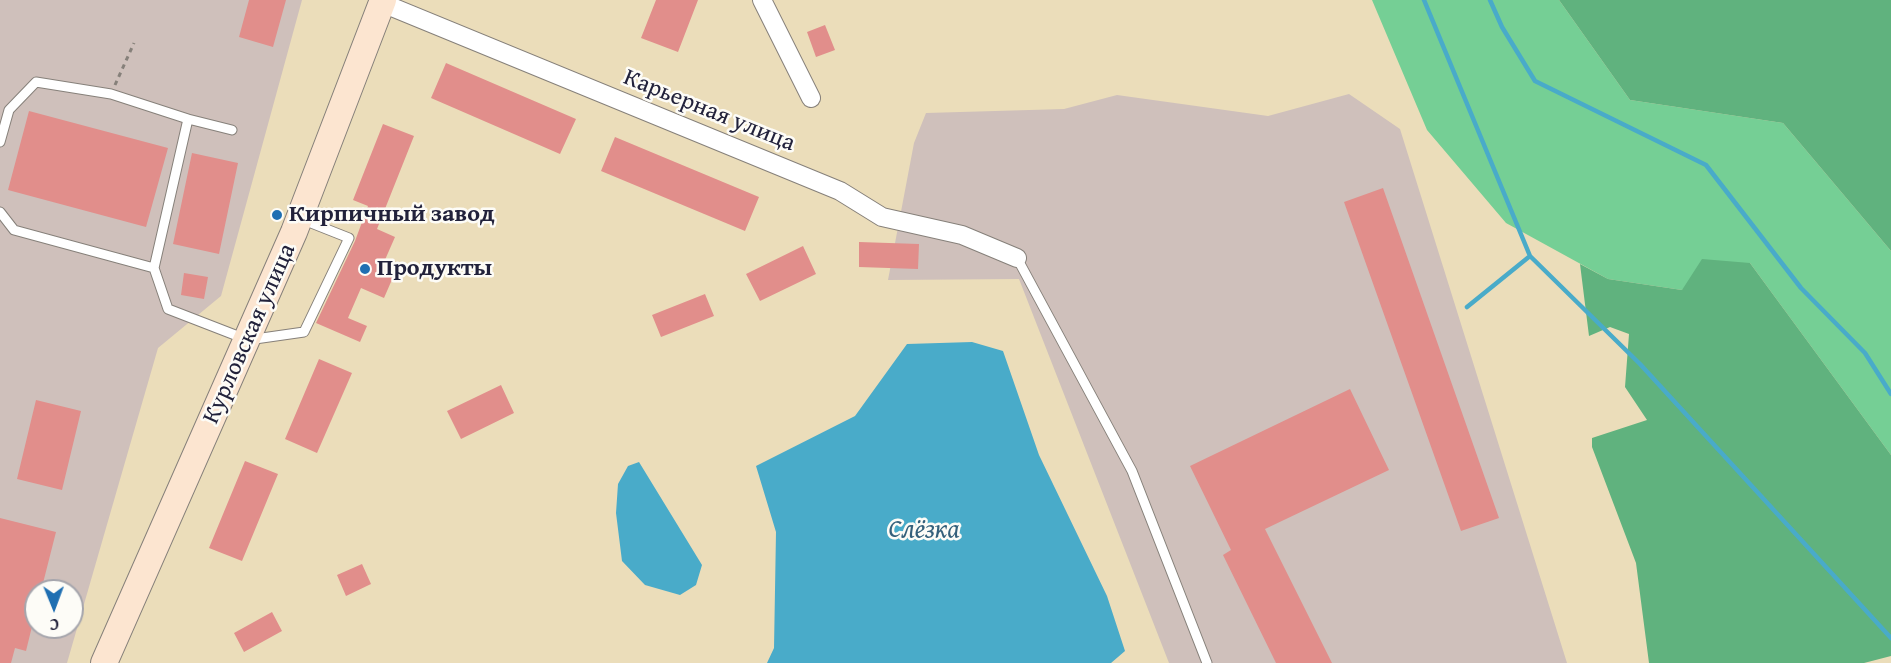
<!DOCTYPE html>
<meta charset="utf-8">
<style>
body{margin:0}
#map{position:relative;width:1891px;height:663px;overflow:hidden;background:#ebddba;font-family:"Gentium Book Plus",serif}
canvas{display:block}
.north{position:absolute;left:24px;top:579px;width:60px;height:60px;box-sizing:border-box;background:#fdfcf7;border:2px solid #a5a5ac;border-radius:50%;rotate:179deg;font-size:16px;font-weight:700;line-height:24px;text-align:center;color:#22223b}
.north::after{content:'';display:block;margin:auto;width:21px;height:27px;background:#1f6fb2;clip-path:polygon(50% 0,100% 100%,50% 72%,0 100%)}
</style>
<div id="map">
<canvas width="1891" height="663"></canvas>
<div class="north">С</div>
</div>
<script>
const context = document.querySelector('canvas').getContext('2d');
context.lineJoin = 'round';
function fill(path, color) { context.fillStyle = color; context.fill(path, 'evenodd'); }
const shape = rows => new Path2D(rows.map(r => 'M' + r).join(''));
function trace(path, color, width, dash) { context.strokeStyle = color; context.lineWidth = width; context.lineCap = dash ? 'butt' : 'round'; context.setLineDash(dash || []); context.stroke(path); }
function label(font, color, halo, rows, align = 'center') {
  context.font = font + ' "Gentium Book Plus",serif'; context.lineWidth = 5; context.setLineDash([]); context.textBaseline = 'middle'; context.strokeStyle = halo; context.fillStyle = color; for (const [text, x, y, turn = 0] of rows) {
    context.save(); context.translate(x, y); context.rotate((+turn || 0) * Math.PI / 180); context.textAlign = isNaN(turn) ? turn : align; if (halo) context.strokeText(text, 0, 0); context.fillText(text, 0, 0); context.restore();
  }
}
fill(shape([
 [0,0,302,0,221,296,158,348,67,663,0,663],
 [36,591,72,591,72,627,36,627],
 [1349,94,1400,129,1567,663,1169,663,1019,279,888,280,914,143,926,113,1064,109,1117,95,1268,116]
]), '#cfc0bb');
fill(shape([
 [1372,0,1559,0,1630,100,1783,123,1891,251,1891,455,1750,263,1682,290,1608,279,1506,223,1427,130]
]), '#75cf95');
fill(shape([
 [1559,0,1891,0,1891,251,1783,123,1630,100],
 [1702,259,1750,263,1891,455,1891,656,1864,663,1649,663,1636,563,1592,447,1592,438,1647,420,1625,387,1629,334,1610,327,1589,336,1580,264,1608,279,1682,290]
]), '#60b27e');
fill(shape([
 [972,342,1003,351,1039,455,1107,596,1125,651,1111,663,767,663,774,648,776,532,756,466,855,416,907,344],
 [639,462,702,565,696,585,680,595,645,585,622,561,616,513,618,484,628,466]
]), '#49abc9');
trace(shape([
 [1424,0,1530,256,1640,364,1891,638],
 [1490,0,1502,27,1535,81,1706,165,1801,288,1865,353,1891,394],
 [1467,307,1530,256]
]), '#49abc9', 4.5);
fill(shape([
 [249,0,286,0,273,47,239,37],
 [656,0,698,0,678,52,641,38],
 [825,25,835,50,816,57,807,32],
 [446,63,576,119,560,154,431,98],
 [29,111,168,148,146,227,8,190],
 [383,124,414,136,377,229,395,237,381,269,394,275,384,298,361,288,348,318,367,326,360,342,316,323,355,241,368,206,353,200],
 [615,137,759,197,745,231,601,171],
 [192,153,238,163,219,254,173,244],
 [1383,188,1499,518,1461,531,1344,202],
 [859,242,919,244,918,269,859,267],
 [803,246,816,274,760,301,746,274],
 [184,273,208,277,204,299,181,295],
 [705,294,714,316,661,337,652,315],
 [319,359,352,373,317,453,285,439],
 [501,385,514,413,461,439,447,411],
 [1350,389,1389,470,1265,529,1332,663,1276,663,1223,555,1231,550,1190,466],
 [36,400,81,411,62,490,17,479],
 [245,461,278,474,242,561,209,548],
 [0,518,56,532,41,591,36,591,36,610,26,651,15,648,11,663,0,663],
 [362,564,371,584,346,596,337,575],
 [272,612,282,631,244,652,234,633]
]), '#e18e8b');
const service = shape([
 [188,119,232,130],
 [0,142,9,110,36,82,111,94,188,119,154,268,168,309,248,340,304,332,349,238,301,219],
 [0,212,14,230,154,268],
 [1017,258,1132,471,1207,663]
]);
const minor = shape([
 [762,0,811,98],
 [382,3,840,191,882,217,962,235,1017,258]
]);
const secondary = shape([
 [104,663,294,232,383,0]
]);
trace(service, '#86807a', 11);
trace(minor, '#86807a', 20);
trace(secondary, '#86807a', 28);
trace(shape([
 [115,85,134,43]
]), '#86807a', 3, [4.5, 4.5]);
trace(service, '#fff', 9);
trace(minor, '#fff', 18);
trace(secondary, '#fce5d0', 26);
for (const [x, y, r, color] of [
 [277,215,6,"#1f6fb2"],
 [365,269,6,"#1f6fb2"]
]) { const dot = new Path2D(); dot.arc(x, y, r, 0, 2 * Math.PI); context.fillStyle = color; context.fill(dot); trace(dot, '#fdfcf7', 2); }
label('24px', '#22223b', '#fdfcf7', [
 ["Карьерная улица",709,111,22],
 ["Курловская улица",250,334,-66]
]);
label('bold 24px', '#22223b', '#fdfcf7', [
 ["Кирпичный завод",289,215],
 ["Продукты",377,269]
], 'left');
label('italic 26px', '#34607b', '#fdfcf7', [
 ["Слёзка",924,530]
]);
</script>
